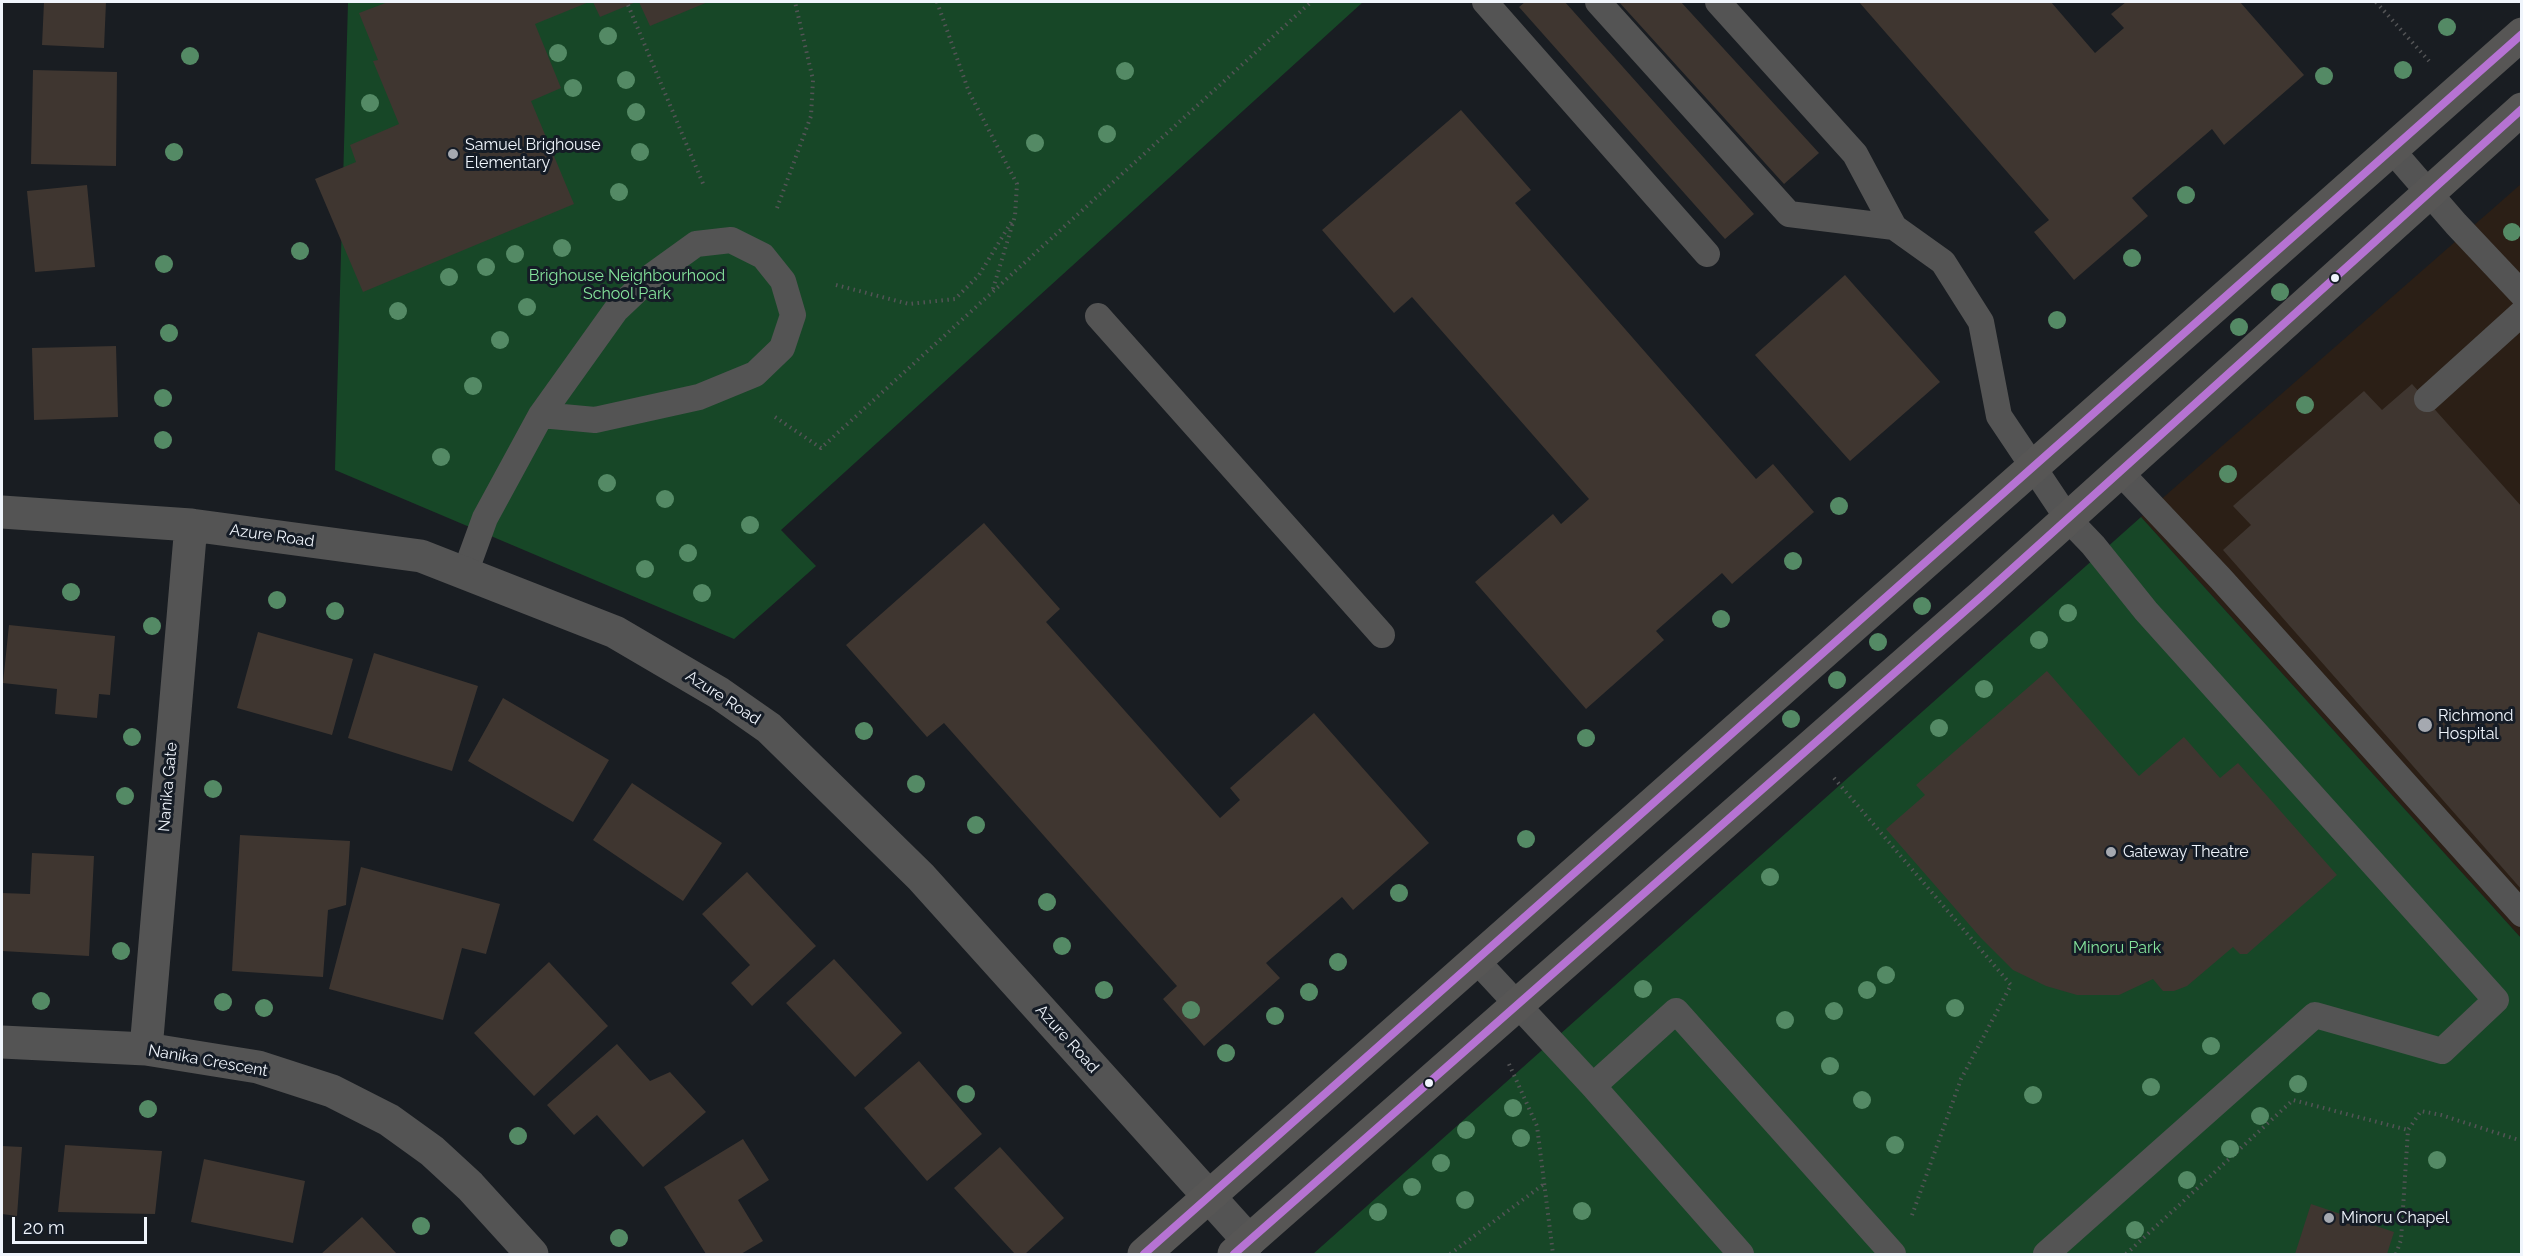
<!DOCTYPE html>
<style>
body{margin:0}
#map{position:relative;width:2523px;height:1256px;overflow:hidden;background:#191d22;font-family:Raleway,sans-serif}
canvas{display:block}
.frame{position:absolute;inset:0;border:3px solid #f0f5fc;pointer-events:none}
.scale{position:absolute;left:12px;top:1217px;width:135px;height:27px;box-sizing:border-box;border:3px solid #f0f5fc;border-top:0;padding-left:8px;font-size:18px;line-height:21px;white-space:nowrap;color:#f0f5fc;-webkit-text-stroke:4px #151c26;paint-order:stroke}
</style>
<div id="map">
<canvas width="2523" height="1256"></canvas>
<div class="frame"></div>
<div class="scale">20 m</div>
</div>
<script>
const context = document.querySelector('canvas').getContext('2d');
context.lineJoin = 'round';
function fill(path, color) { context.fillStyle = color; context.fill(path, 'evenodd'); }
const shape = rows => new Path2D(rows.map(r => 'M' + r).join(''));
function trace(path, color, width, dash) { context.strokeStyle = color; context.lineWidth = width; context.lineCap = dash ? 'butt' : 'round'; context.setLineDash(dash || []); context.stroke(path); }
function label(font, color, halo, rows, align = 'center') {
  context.font = font + ' Raleway,sans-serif'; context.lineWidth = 6; context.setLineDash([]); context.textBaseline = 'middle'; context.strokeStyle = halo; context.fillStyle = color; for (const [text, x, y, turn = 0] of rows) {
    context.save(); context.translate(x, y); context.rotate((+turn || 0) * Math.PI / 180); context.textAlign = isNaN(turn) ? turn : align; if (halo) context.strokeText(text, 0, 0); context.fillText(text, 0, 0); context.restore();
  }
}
fill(shape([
 [2521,184,2521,938,2141,517]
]), '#2b1f16');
fill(shape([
 [348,2,1363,2,781,530,816,566,734,639,335,470],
 [2141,517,2521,938,2521,1254,1313,1254]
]), '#174727');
fill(shape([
 [44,2,106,2,104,48,42,45],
 [388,2,589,2,535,24,561,88,531,101,574,204,363,292,315,179,356,162,350,145,399,124,373,61,378,60,359,13],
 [593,2,636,2,600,17],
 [639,2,708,2,650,26],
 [1525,2,1565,2,1754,214,1725,239,1519,7],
 [1619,2,1681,2,1819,153,1784,184],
 [1859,2,2051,2,2095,53,2124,28,2111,14,2126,2,2240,2,2304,75,2224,145,2212,129,2132,198,2148,216,2074,280,2034,232,2049,220],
 [33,70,117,72,116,166,31,164],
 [1461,110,1531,190,1515,203,1756,479,1773,464,1814,512,1732,584,1722,573,1656,631,1664,640,1586,709,1475,582,1553,514,1561,524,1589,499,1412,297,1394,313,1322,230],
 [87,185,95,267,35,272,27,191],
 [1845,275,1940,382,1850,461,1755,355],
 [116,346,118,417,34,420,32,348],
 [2412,384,2522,507,2522,890,2223,550,2251,525,2233,506,2364,391,2382,410],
 [984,523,1060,609,1046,622,1220,818,1240,800,1230,788,1314,713,1429,843,1353,910,1342,897,1266,963,1280,978,1204,1046,1163,999,1177,986,944,723,927,737,846,645],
 [9,625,115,636,110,695,99,694,97,718,55,714,57,689,3,683],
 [258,632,353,659,332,735,237,708],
 [374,653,478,686,452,771,348,738],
 [2047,671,2139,776,2184,737,2220,778,2238,763,2337,875,2247,954,2240,954,2233,947,2187,986,2174,991,2163,991,2153,979,2119,995,2077,995,2046,986,2013,970,1981,938,1886,829,1925,795,1916,785],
 [503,698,609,760,573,822,468,761],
 [632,783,722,843,683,901,593,840],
 [240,835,350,841,346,905,328,910,323,977,232,971],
 [32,853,94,856,89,956,2,951,2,893,30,894],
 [361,867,500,904,486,954,462,948,443,1020,329,989],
 [747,872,816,946,752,1006,731,983,750,965,702,914],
 [834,959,902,1033,855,1077,786,1003],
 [549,962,608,1026,534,1096,474,1033],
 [617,1044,650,1081,670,1072,706,1112,643,1167,597,1115,574,1135,547,1105],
 [919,1061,982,1134,927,1181,864,1108],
 [743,1139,769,1180,738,1200,763,1241,741,1254,706,1254,664,1187],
 [65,1145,162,1151,155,1214,58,1212],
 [2,1146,22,1147,17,1216,2,1214],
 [1000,1147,1064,1218,1025,1254,1015,1254,954,1188],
 [204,1159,305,1181,293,1243,191,1222],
 [2311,1204,2394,1232,2387,1254,2295,1254],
 [362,1217,397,1254,321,1254]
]), '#3f3630');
trace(shape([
 [937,2,969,92,1017,184,1015,216,992,292],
 [2376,2,2429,61],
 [628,5,704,186],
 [777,208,811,116,813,80,795,2],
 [836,285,909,304,955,299,979,275,1012,221],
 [775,417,821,448,1311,2],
 [1834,778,2011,985,1961,1079,1911,1218],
 [1509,1064,1537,1126,1553,1254],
 [1450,1254,1544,1184],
 [2126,1254,2293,1100,2408,1130],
 [2396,1254,2401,1240,2408,1130,2421,1111,2441,1115,2522,1141]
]), '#535456', 4, [1.5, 4.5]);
trace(shape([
 [1485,2,1707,254],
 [1598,2,1789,214,1894,227,1943,262,1981,322,1999,416,2068,519,2093,545,2146,611,2496,1000,2442,1051,2315,1015,2046,1254],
 [1718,2,1855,154,1894,227],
 [2391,149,2456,224,2522,294],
 [1098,316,1382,635],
 [2427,399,2522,313],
 [2121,473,2221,579,2522,914],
 [465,573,485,518,541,415,616,310,653,275,696,244,731,240,763,256,783,281,793,315,782,348,755,374,699,397,595,420,541,415],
 [1476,960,1593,1086,1741,1254],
 [1593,1086,1676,1011,1893,1254]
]), '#545454', 26);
trace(shape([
 [2,512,191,525,421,556,615,632,719,693,769,728,921,877,1249,1241],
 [2,1042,146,1049,258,1067,332,1091,389,1120,432,1151,470,1186,532,1254],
 [146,1049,191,525]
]), '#545454', 33);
trace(shape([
 [1144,1254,2522,34],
 [1234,1254,1982,596,2522,109]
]), '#575655', 33);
trace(shape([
 [1144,1254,2522,34],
 [1234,1254,1982,596,2522,109]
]), '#b673d3', 8);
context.fillStyle = '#548a65';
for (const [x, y] of [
 [2447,27],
 [608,36],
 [558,53],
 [190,56],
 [2403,70],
 [1125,71],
 [2324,76],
 [626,80],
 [573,88],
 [370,103],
 [636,112],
 [1107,134],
 [1035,143],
 [174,152],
 [640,152],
 [619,192],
 [2186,195],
 [2512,232],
 [562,248],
 [300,251],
 [515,254],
 [2132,258],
 [164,264],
 [486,267],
 [449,277],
 [2280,292],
 [527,307],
 [398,311],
 [2057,320],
 [2239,327],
 [169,333],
 [500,340],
 [473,386],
 [163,398],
 [2305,405],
 [163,440],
 [441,457],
 [2228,474],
 [607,483],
 [665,499],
 [1839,506],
 [750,525],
 [688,553],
 [1793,561],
 [645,569],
 [71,592],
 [702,593],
 [277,600],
 [1922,606],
 [335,611],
 [2068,613],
 [1721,619],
 [152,626],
 [2039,640],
 [1878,642],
 [1837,680],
 [1984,689],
 [1791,719],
 [1939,728],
 [864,731],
 [132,737],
 [1586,738],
 [916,784],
 [213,789],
 [125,796],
 [976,825],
 [1526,839],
 [1770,877],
 [1399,893],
 [1047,902],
 [1062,946],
 [121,951],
 [1338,962],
 [1886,975],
 [1643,989],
 [1104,990],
 [1867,990],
 [1309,992],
 [41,1001],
 [223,1002],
 [264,1008],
 [1955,1008],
 [1191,1010],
 [1834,1011],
 [1275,1016],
 [1785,1020],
 [2211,1046],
 [1226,1053],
 [1830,1066],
 [2298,1084],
 [2151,1087],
 [966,1094],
 [2033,1095],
 [1862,1100],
 [1513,1108],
 [148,1109],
 [2260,1116],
 [1466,1130],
 [518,1136],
 [1521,1138],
 [1895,1145],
 [2230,1149],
 [2437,1160],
 [1441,1163],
 [2187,1180],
 [1412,1187],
 [1465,1200],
 [1582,1211],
 [1378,1212],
 [421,1226],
 [2135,1230],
 [619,1238]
]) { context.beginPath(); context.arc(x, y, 9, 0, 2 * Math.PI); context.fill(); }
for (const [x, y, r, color] of [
 [453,154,6,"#a5a9b0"],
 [2335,278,5,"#f0f5fc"],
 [2425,725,8,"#a5a9b0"],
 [2111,852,6,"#a5a9b0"],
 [1429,1083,5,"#f0f5fc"],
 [2329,1218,6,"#a5a9b0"]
]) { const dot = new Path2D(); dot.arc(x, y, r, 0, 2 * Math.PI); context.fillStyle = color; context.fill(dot); trace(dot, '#151c26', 2); }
label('16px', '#f0f5fc', '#151c26', [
 ["Samuel Brighouse",465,145],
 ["Elementary",465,163],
 ["Richmond",2438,716],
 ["Hospital",2438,734],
 ["Gateway Theatre",2123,852],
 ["Minoru Chapel",2341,1218]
], 'left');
label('16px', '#85e49c', '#151c26', [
 ["Brighouse Neighbourhood",627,276],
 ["School Park",627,294],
 ["Minoru Park",2117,948]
]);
label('16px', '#f0f5fc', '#151c26', [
 ["Azure Road",272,536,8],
 ["Azure Road",723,698,33],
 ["Nanika Gate",168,787,-85],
 ["Azure Road",1067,1039,48],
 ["Nanika Crescent",208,1061,10]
]);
</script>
